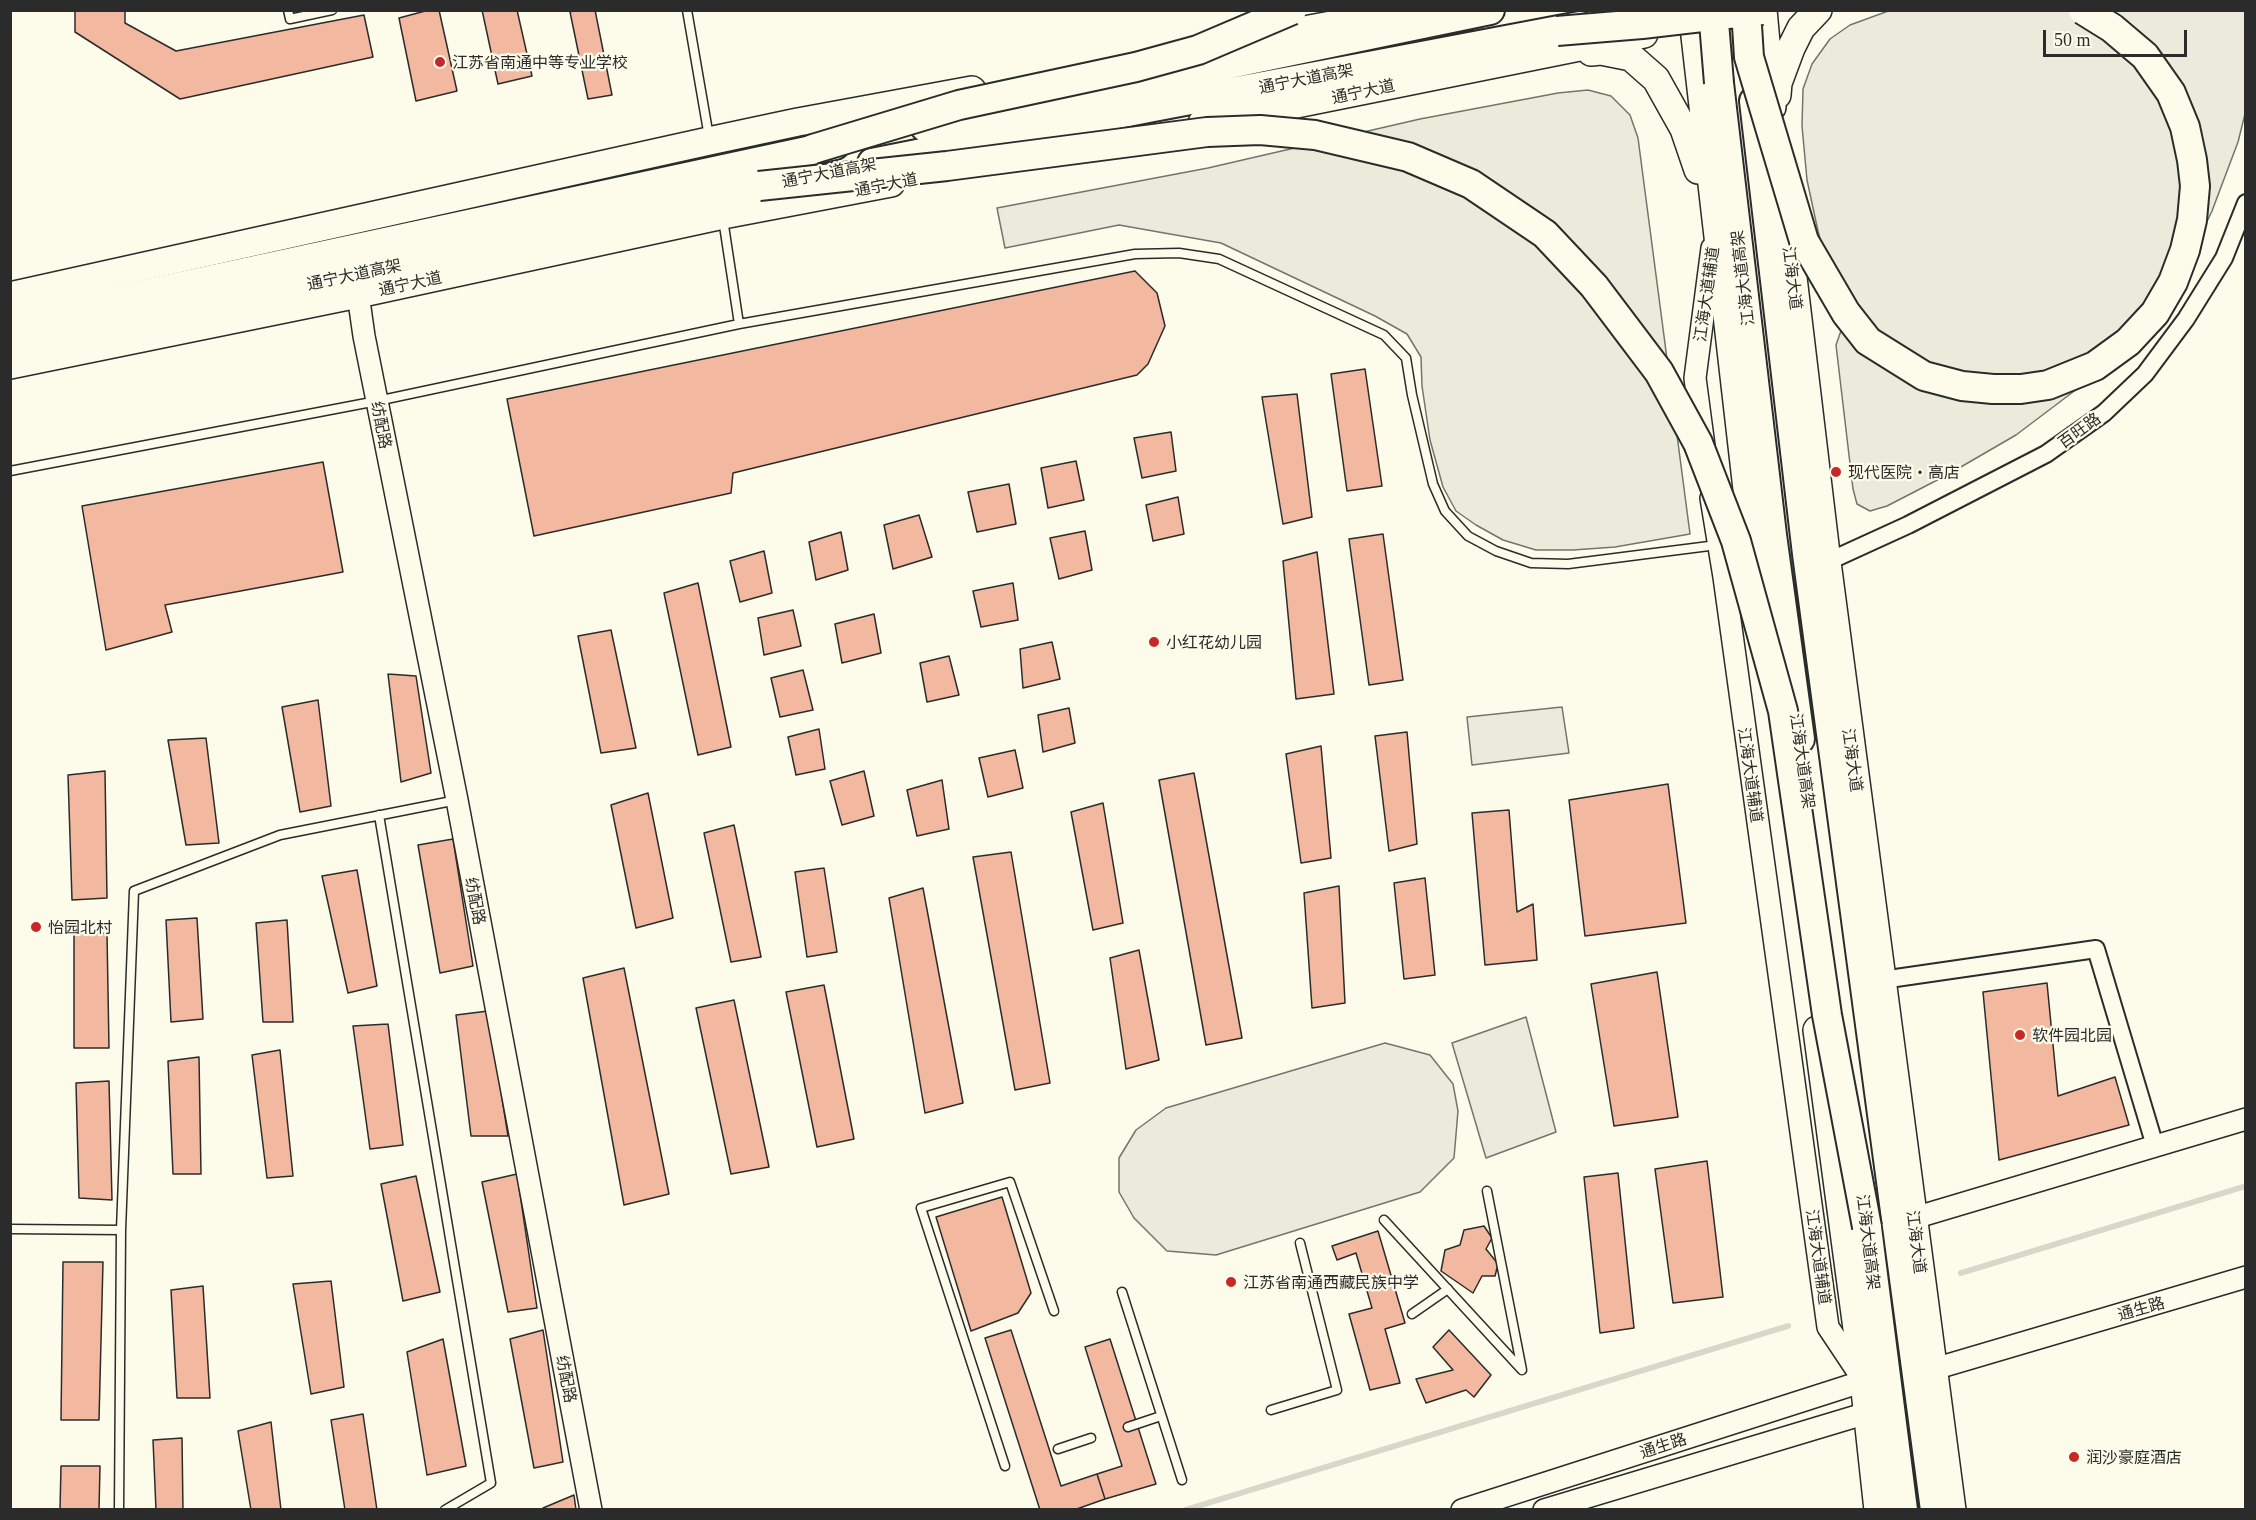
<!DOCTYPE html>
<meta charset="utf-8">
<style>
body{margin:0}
#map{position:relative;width:2256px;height:1520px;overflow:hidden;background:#fdfbea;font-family:Georgia,serif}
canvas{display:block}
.frame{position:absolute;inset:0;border:12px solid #2b2b2b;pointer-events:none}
.scale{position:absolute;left:2043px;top:30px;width:144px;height:27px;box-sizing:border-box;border:3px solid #2b2b2b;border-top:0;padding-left:8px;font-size:18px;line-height:21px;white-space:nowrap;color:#2b2b2b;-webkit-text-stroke:4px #fdfbea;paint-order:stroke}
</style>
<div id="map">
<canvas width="2256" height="1520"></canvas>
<div class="frame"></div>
<div class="scale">50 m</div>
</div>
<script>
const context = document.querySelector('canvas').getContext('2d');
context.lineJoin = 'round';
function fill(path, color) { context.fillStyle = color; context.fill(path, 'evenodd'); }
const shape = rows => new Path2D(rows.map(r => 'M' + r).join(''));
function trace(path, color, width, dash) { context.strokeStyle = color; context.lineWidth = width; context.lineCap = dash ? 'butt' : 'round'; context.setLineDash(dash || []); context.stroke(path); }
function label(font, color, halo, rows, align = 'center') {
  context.font = font + ' Georgia,"Noto Sans SC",serif'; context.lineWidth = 4.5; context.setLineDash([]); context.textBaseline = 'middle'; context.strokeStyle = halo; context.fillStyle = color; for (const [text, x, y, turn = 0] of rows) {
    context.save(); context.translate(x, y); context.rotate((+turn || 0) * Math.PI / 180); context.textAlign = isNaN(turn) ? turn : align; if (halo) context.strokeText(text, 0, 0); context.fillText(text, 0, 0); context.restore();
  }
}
const green = shape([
 [1891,10,2245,11,2245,114,2238,142,2212,211,2193,251,2114,361,2016,435,1947,475,1887,506,1870,511,1857,504,1853,489,1836,345,1843,325,1818,231,1807,180,1802,126,1803,89,1812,64,1830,39,1850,25,1891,10],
 [1588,90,1611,96,1630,115,1638,138,1690,534,1615,547,1573,550,1536,550,1503,540,1476,525,1456,511,1443,487,1430,440,1422,386,1421,357,1407,334,1375,316,1221,243,1119,225,1005,248,997,208,1208,168,1420,119,1558,93,1588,90],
 [1562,707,1569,753,1472,765,1467,717,1562,707],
 [1526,1017,1556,1132,1486,1158,1452,1043,1526,1017],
 [1385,1043,1430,1055,1453,1084,1458,1111,1454,1158,1420,1192,1216,1255,1167,1251,1134,1218,1119,1192,1119,1158,1136,1130,1166,1108,1385,1043]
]);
fill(green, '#ecebdb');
trace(green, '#74746e', 1.5);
trace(shape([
 [1961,1273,2246,1186],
 [1185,1510,1788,1326]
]), '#d8d7c9', 6);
const building = shape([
 [75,10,125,10,125,23,176,51,364,15,373,57,180,99,75,32,75,10],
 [429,10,439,10,457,91,416,101,399,18,429,10],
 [482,10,517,10,532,76,498,84,482,10],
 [577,10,595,10,612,95,588,99,570,12,577,10],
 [1135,271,1157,293,1165,326,1148,364,1137,375,733,473,731,493,534,536,507,399,1135,271],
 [1365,369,1382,486,1347,491,1331,374,1365,369],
 [1297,394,1312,517,1283,524,1262,397,1297,394],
 [1171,432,1176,471,1142,478,1134,438,1171,432],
 [1076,461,1084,500,1048,508,1041,468,1076,461],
 [323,462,343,572,165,605,172,632,106,650,82,506,323,462],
 [1009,484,1016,524,977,532,968,492,1009,484],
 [1178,497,1184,534,1153,541,1146,505,1178,497],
 [919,515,932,557,893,569,884,525,919,515],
 [1085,531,1092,570,1059,579,1050,538,1085,531],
 [841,532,848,570,816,580,809,542,841,532],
 [1383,534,1403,680,1369,685,1349,539,1383,534],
 [764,551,772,593,740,602,730,561,764,551],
 [1317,552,1334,694,1296,699,1283,561,1317,552],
 [698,583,731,747,698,755,664,593,698,583],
 [1013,583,1018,620,981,627,973,591,1013,583],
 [793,610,801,646,764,655,758,618,793,610],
 [874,614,881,653,842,663,835,624,874,614],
 [611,630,636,748,601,753,578,636,611,630],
 [1052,642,1060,679,1023,688,1020,649,1052,642],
 [949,656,959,695,927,702,920,663,949,656],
 [803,670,813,710,780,717,771,678,803,670],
 [388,674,416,676,431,773,401,782,388,674],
 [318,700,331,806,300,812,282,707,318,700],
 [1069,708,1075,743,1043,752,1038,715,1069,708],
 [819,729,825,769,796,775,788,737,819,729],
 [1407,732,1417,844,1389,851,1375,736,1407,732],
 [206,738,219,843,186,845,168,740,206,738],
 [1321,746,1331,858,1301,863,1286,754,1321,746],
 [1015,750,1023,788,988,797,979,758,1015,750],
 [105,771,107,898,72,900,68,775,105,771],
 [864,771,874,816,842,825,830,781,864,771],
 [1194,773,1242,1038,1206,1045,1159,780,1194,773],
 [942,780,949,829,917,836,907,790,942,780],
 [1668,784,1686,923,1585,936,1569,800,1668,784],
 [648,793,673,918,636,928,611,805,648,793],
 [1103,803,1123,923,1093,930,1071,812,1103,803],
 [1509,810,1517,912,1533,904,1537,960,1485,965,1472,813,1509,810],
 [734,825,761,957,731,962,704,833,734,825],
 [453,839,473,966,440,973,418,845,453,839],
 [1011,852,1050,1083,1015,1090,973,857,1011,852],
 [824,868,837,952,807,957,795,872,824,868],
 [357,870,377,986,348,993,322,876,357,870],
 [1425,878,1435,975,1404,979,1394,883,1425,878],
 [1339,886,1345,1003,1312,1008,1304,893,1339,886],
 [923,888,963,1103,925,1113,889,898,923,888],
 [197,918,203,1019,171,1022,166,920,197,918],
 [287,920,293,1022,263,1022,256,923,287,920],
 [74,933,107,933,109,1048,74,1048,74,933],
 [1139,950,1159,1060,1126,1069,1110,958,1139,950],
 [624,968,669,1194,624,1205,583,978,624,968],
 [1657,972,1678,1117,1614,1126,1591,984,1657,972],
 [2047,983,2058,1096,2115,1077,2129,1125,1999,1160,1983,992,2047,983],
 [824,985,854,1139,817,1147,786,992,824,985],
 [734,1000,769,1167,731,1174,696,1008,734,1000],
 [488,1011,508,1136,471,1136,456,1015,488,1011],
 [388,1024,403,1145,370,1149,353,1026,388,1024],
 [280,1050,293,1176,267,1178,252,1055,280,1050],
 [199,1057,201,1174,173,1174,168,1061,199,1057],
 [109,1081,112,1200,79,1198,76,1083,109,1081],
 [1707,1161,1723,1297,1673,1303,1655,1169,1707,1161],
 [1618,1173,1634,1328,1600,1333,1584,1177,1618,1173],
 [517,1174,537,1308,508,1312,482,1182,517,1174],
 [416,1176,440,1292,403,1301,381,1184,416,1176],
 [1002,1197,1031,1293,1018,1313,971,1331,936,1217,1002,1197],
 [1484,1226,1492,1238,1486,1249,1498,1264,1495,1276,1482,1276,1473,1293,1441,1271,1445,1250,1460,1245,1464,1230,1484,1226],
 [1378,1231,1405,1323,1385,1329,1400,1383,1370,1390,1349,1314,1372,1308,1356,1253,1337,1260,1332,1246,1378,1231],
 [63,1262,103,1262,99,1420,61,1420,63,1262],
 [331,1281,344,1387,311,1394,293,1284,331,1281],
 [203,1286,210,1398,177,1398,171,1290,203,1286],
 [543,1330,563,1462,534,1468,510,1339,543,1330],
 [1011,1330,1061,1486,1097,1474,1105,1499,1074,1510,1040,1510,985,1338,1011,1330],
 [1449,1330,1491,1375,1474,1397,1466,1390,1426,1403,1416,1379,1453,1370,1433,1347,1449,1330],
 [443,1339,466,1466,427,1475,407,1352,443,1339],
 [1110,1339,1156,1484,1105,1499,1097,1474,1122,1466,1085,1347,1110,1339],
 [363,1414,377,1510,345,1510,331,1420,363,1414],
 [271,1422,281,1510,251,1510,238,1431,271,1422],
 [182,1438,183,1510,156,1510,153,1440,182,1438],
 [61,1466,100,1466,99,1510,60,1510,61,1466],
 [574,1495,576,1510,543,1510,543,1508,574,1495]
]);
fill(building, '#f2b8a0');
trace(building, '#2b2b2b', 1.5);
const service = shape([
 [288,10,290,19,332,10],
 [687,10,709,137],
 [723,219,739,324],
 [10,471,377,401,739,324,1135,254,1179,253,1219,259,1384,335,1406,358,1412,395,1433,484,1445,511,1468,536,1496,551,1531,563,1568,564,1717,545],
 [379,815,491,1483,445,1510],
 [1384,1220,1522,1370,1487,1191],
 [10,1229,121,1230],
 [1122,1292,1182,1480],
 [1412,1314,1448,1289],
 [1271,1410,1337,1390,1300,1243],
 [1128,1427,1161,1416],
 [1058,1449,1091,1438],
 [1005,1466,921,1208,1010,1182,1054,1311],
 [119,1510,121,1230,134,891,280,835,457,800]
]);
const minor = shape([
 [1827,562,1908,525,2046,454,2104,413,2145,374,2186,319,2224,258,2246,203],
 [1882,980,2096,949,2155,1146]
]);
const tertiary = shape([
 [358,294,364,336,457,800,591,1510],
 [1704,446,1695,378,1712,248],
 [1914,1218,2246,1119],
 [1934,1369,2246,1277],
 [1462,1510,1864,1381,1828,1327,1724,577,1711,498],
 [1544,1510,1867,1413]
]);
const primary = shape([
 [1692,10,1758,585],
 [1763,10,1772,107],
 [1228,44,1413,10],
 [1591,52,1601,51,1631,57,1656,79,1684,129,1698,170],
 [1777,95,1778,83,1791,48,1801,28,1818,10],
 [1202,123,1644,34],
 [1784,202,1827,562,1952,1510],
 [10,296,709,141,798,122,972,90],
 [10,365,358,294,723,215,891,183],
 [1817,1030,1864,1381,1878,1510]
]);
const trunk = shape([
 [1719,83,1772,535,1800,739],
 [1754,101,1807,554,1935,1510],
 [925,127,1490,10],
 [872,163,1148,108,1580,26],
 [10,323,835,145],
 [10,348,783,181],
 [1864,1204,1903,1510]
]);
trace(service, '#2b2b2b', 11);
trace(minor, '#2b2b2b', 20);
trace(tertiary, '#2b2b2b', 24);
trace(primary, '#2b2b2b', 30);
trace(trunk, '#2b2b2b', 32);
trace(service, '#fdfbea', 8);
trace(minor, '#fdfbea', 16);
trace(tertiary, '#fdfbea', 21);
trace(primary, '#fdfbea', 27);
trace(trunk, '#fdfbea', 28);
const trunkBridge = shape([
 [1713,10,1719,83],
 [1746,10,1749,57,1804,241,1846,313,1868,341,1924,376,1962,386,1993,389,2021,389,2048,385,2095,366,2128,342,2155,313,2173,282,2185,250,2192,220,2195,186,2192,160,2185,127,2171,93,2145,56,2112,28,2083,10],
 [1557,31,1642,24,1762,10],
 [813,149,959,105,1136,67,1198,50,1292,10],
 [759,186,947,166,1207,132,1260,130,1315,135,1408,157,1471,184,1545,234,1594,286,1659,372,1698,443,1736,541,1783,711,1827,1015,1867,1227]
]);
trace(trunkBridge, '#2b2b2b', 32, []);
trace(trunkBridge, '#fdfbea', 28);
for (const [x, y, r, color] of [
 [440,62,6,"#c62828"],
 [1836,472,6,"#c62828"],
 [1154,642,6,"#c62828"],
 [36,927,6,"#c62828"],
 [2020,1035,6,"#c62828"],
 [1231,1282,6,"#c62828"],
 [2074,1457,6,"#c62828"]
]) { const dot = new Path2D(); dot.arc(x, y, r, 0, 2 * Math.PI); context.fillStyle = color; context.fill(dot); trace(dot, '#fdfbea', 2); }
label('16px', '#2b2b2b', '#fdfbea', [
 ["江苏省南通中等专业学校",452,62],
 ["现代医院·高店",1848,472],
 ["小红花幼儿园",1166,642],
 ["怡园北村",48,927],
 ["软件园北园",2032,1035],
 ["江苏省南通西藏民族中学",1243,1282],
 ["润沙豪庭酒店",2086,1457]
], 'left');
label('16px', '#2b2b2b', '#fdfbea', [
 ["通宁大道高架",1306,78,-11],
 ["通宁大道",1363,91,-12],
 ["通宁大道高架",829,172,-11],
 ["通宁大道",886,184,-11],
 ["通宁大道高架",354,274,-12],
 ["江海大道高架",1742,278,-97],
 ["江海大道",1793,278,83],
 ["通宁大道",410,283,-12],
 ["江海大道辅道",1706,294,-82],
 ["纺配路",382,425,79],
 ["百旺路",2079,430,-36],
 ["江海大道",1853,760,82],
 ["江海大道高架",1803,761,82],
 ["江海大道辅道",1751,775,82],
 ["纺配路",476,901,79],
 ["江海大道高架",1869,1242,83],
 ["江海大道",1917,1242,83],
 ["江海大道辅道",1819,1257,82],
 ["通生路",2141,1308,-16],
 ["纺配路",567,1379,79],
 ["通生路",1663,1445,-18]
]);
</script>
